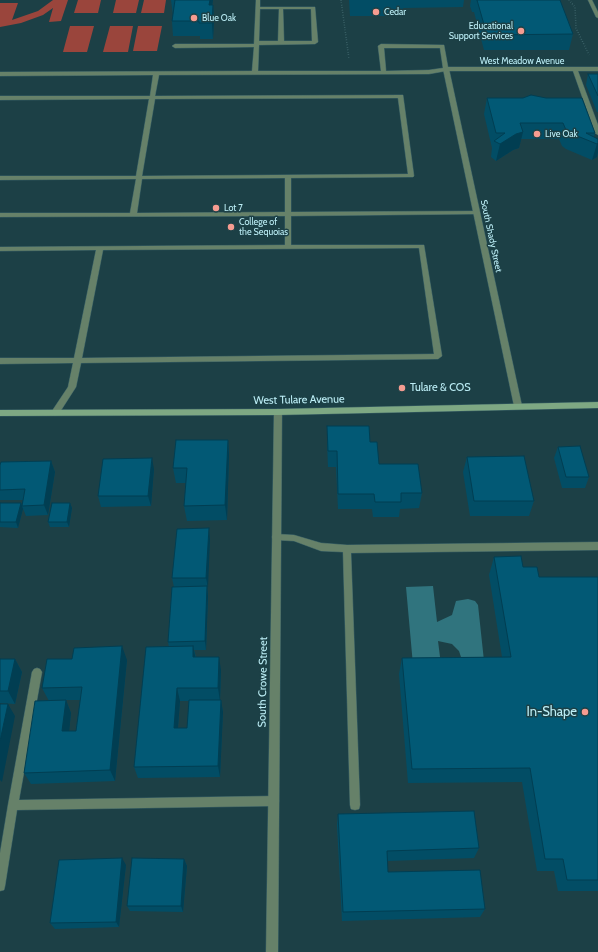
<!DOCTYPE html>
<style>
body{margin:0}
canvas{display:block;background:#1c4046}
</style>
<canvas width="598" height="952"></canvas>
<script>
const context = document.querySelector('canvas').getContext('2d');
context.lineJoin = 'round';
function fill(path, color) { context.fillStyle = color; context.fill(path, 'evenodd'); }
const shape = rows => new Path2D(rows.map(r => 'M' + r).join(''));
function trace(path, color, width, dash) { context.strokeStyle = color; context.lineWidth = width; context.lineCap = dash ? 'butt' : 'round'; context.setLineDash(dash || []); context.stroke(path); }
function label(font, color, halo, rows, align = 'center') {
  context.font = font + ' Cabin,sans-serif'; context.lineWidth = 3; context.setLineDash([]); context.textBaseline = 'middle'; context.strokeStyle = halo; context.fillStyle = color; for (const [text, x, y, turn = 0] of rows) {
    context.save(); context.translate(x, y); context.rotate((+turn || 0) * Math.PI / 180); context.textAlign = isNaN(turn) ? turn : align; if (halo) context.strokeText(text, 0, 0); context.fillText(text, 0, 0); context.restore();
  }
}
fill(shape([
 [53,0,68,0,61,21,49,22,53,8,43,15,21,23,0,27,0,3,18,3,12,20,38,11],
 [78,0,101,0,98,13,74,13],
 [116,0,139,0,136,13,113,13],
 [144,0,166,0,164,13,141,13],
 [70,26,94,26,87,52,63,52],
 [110,26,133,26,128,52,103,52],
 [138,26,162,26,157,51,133,51]
]), '#9a453c');
fill(shape([
 [433,586,437,622,452,615,456,601,468,599,475,601,478,605,484,661,462,660,459,651,452,644,438,641,441,665,413,665,406,587]
]), '#30747e');
const lane = shape([
 [256,0,260,0,260,7,315,7,318,42,315,44,259,45,258,71,381,71,378,46,381,44,444,45,448,67,598,67,598,71,578,71,598,125,598,135,595,133,573,71,446,71,429,74,159,75,155,96,403,95,414,176,413,177,291,178,291,212,477,211,480,213,479,214,291,216,291,245,424,245,442,356,438,359,81,363,76,387,58,415,52,415,51,413,52,411,68,387,73,363,0,364,0,358,74,358,96,250,0,251,0,247,285,245,285,216,0,217,0,213,130,213,136,179,0,180,0,176,136,176,149,99,0,100,0,96,150,96,153,75,0,76,0,72,252,71,254,47,175,48,172,46,175,44,254,44,256,0],
 [260,9,279,9,278,41,259,41,260,9],
 [283,9,311,9,312,41,284,41,283,9],
 [384,48,440,48,443,68,429,70,386,71,384,48],
 [398,98,408,174,142,176,155,99,398,98],
 [285,178,285,212,137,213,142,179,285,178],
 [419,248,434,354,82,358,103,250,419,248],
 [588,0,592,0,598,12,598,18,596,17,588,0],
 [276,534,294,535,321,543,347,545,598,542,598,550,351,553,360,805,359,809,355,810,351,809,350,805,343,552,321,551,294,541,276,540,273,539,272,537,273,535,276,534],
 [37,668,40,669,42,672,19,800,274,796,278,797,279,801,278,805,274,806,17,810,5,886,4,890,0,891,0,853,8,805,32,672,34,669,37,668]
]);
const street = shape([
 [446,67,449,69,522,406,518,409,514,406,443,69,446,67],
 [278,409,282,412,278,952,266,952,274,412,278,409]
]);
const secondary = shape([
 [598,402,598,408,278,415,0,416,0,410,278,409,598,402]
]);
trace(lane, '#396066', 1);
trace(street, '#396066', 1);
trace(secondary, '#396066', 1);
trace(shape([
 [341,0,349,59],
 [569,0,575,7,576,28,589,55]
]), '#4e777d', 1.5, [0.5, 2]);
fill(lane, '#668169');
fill(street, '#668169');
fill(secondary, '#7ea883');
fill(shape([
 [171,0,213,0,212,5,213,5,214,20,213,39,200,39,200,36,173,36,172,21,173,15],
 [349,0,464,0,463,7,403,8,402,16,350,16],
 [471,0,560,0,573,34,569,50,484,50,474,12,472,12,470,6],
 [588,74,598,74,598,112,597,112,586,85],
 [487,98,523,98,595,133,594,137,598,139,598,152,597,157,592,160,566,149,562,146,559,139,521,139,519,148,513,150,496,161,491,157,492,148,484,114],
 [327,426,370,442,379,464,422,493,419,508,400,509,399,517,373,517,372,509,338,509,336,467,328,467,327,442],
 [228,440,229,455,227,520,187,521,184,506,186,483,176,483,173,468],
 [558,447,589,477,585,488,562,488,554,458],
 [467,457,534,501,529,516,470,516,463,472],
 [51,461,55,472,48,515,26,516,22,506,23,500,0,500,0,465],
 [154,469,151,506,101,507,98,496],
 [0,503,21,503,23,509,18,528,0,527],
 [70,503,72,508,69,527,50,527,48,522],
 [210,539,207,588,208,596,206,650,194,650,196,657,221,670,220,700,221,700,223,712,220,777,138,778,134,767,169,647,168,642,174,587,172,578],
 [180,701,189,701,187,728,178,728],
 [494,557,523,567,539,577,598,577,598,891,558,891,554,871,537,871,522,782,408,783,399,674,402,658,502,657,489,575],
 [0,659,15,659,22,672,15,704,0,703],
 [127,660,115,781,31,784,24,773,49,701,42,688],
 [66,700,80,700,76,731,69,731,71,713],
 [338,814,479,848,474,858,387,861,388,872,485,909,480,917,342,921,337,825],
 [184,859,187,866,183,912,130,911,127,906],
 [126,865,119,927,55,929,50,923]
]), '#024d65');
fill(shape([
 [210,0,213,0,210,21,209,5],
 [213,5,214,20,213,39,212,23],
 [523,132,519,148,513,150,496,161,500,144,516,134],
 [598,143,598,152,597,157,592,160,597,144],
 [228,440,229,455,227,520,225,505],
 [152,458,154,469,151,506,148,496],
 [51,461,55,472,48,515,44,505],
 [21,503,23,509,18,528,16,522],
 [70,503,72,508,69,527,67,522],
 [209,528,210,539,208,588,206,578],
 [207,586,208,596,206,650,205,641],
 [122,646,127,660,115,781,110,770],
 [193,646,196,660,193,657],
 [219,657,221,670,220,701,218,688],
 [15,659,22,672,15,704,8,691],
 [177,688,180,701,177,740,174,728],
 [66,700,71,713,68,743,62,731],
 [221,700,223,712,220,777,218,766],
 [8,704,15,716,2,782,0,780,0,741],
 [122,858,126,865,119,927,116,922],
 [184,859,187,866,183,912,181,906]
]), '#013e52');
const building = shape([
 [175,0,210,0,209,5,213,5,212,23,199,23,199,21,172,21,175,0],
 [477,0,560,0,573,34,487,35,477,0],
 [588,74,598,74,598,96,588,74],
 [531,95,546,98,582,98,595,133,586,133,598,139,598,143,597,144,570,133,566,130,563,123,520,123,523,132,516,134,500,144,494,141,505,133,496,133,487,98,523,98,531,95],
 [327,426,369,426,370,442,377,442,379,464,418,464,422,493,401,493,401,502,375,502,374,494,338,494,337,451,328,451,327,426],
 [176,440,228,440,225,505,184,506,187,468,173,468,176,440],
 [580,446,589,477,566,477,558,447,580,446],
 [524,456,534,501,474,501,467,457,524,456],
 [152,458,148,496,98,496,103,459,152,458],
 [51,461,44,505,22,506,25,489,0,490,0,465,1,462,51,461],
 [0,503,21,503,16,522,0,522,0,503],
 [52,503,70,503,67,522,48,522,52,503],
 [209,528,206,578,172,578,177,529,209,528],
 [521,556,523,567,537,567,539,577,598,577,598,880,567,880,563,859,545,859,530,768,412,769,402,658,511,657,494,557,521,556],
 [207,586,205,641,168,642,172,587,207,586],
 [122,646,110,770,24,773,35,701,66,700,62,731,76,731,82,687,42,688,47,659,72,659,74,648,122,646],
 [193,646,193,657,219,657,218,688,177,688,174,728,187,728,189,700,221,700,218,766,134,767,146,647,193,646],
 [0,659,15,659,8,691,0,691,0,659],
 [0,704,8,704,0,741,0,704],
 [474,811,479,848,387,851,388,872,480,870,485,909,343,912,338,814,474,811],
 [122,858,116,922,50,923,59,860,122,858],
 [132,858,184,859,181,906,127,906,132,858]
]);
fill(building, '#025975');
trace(building, '#013e52', 1);
for (const [x, y, r, color] of [
 [376,12,4,"#f59c91"],
 [194,18,4,"#f59c91"],
 [521,31,4,"#f59c91"],
 [537,134,4,"#f59c91"],
 [216,208,4,"#f59c91"],
 [231,227,4,"#f59c91"],
 [402,388,4,"#f59c91"],
 [585,712,4,"#f59c91"]
]) { const dot = new Path2D(); dot.arc(x, y, r, 0, 2 * Math.PI); context.fillStyle = color; context.fill(dot); trace(dot, '#1c4046', 1.5); }
label('9px', '#bdeff7', '#1c4046', [
 ["Cedar",384,12],
 ["Blue Oak",202,18],
 ["Educational",513,26,"right"],
 ["Support Services",513,36,"right"],
 ["Live Oak",545,134],
 ["Lot 7",224,208],
 ["College of",239,222],
 ["the Sequoias",239,232]
], 'left');
label('9px', '#bdeff7', '#1c4046', [
 ["West Meadow Avenue",522,61],
 ["South Shady Street",491,236,78]
]);
label('11px', '#bdeff7', '#1c4046', [
 ["Tulare & COS",410,388]
], 'left');
label('11px', '#bdeff7', '#1c4046', [
 ["West Tulare Avenue",299,400,-1],
 ["South Crowe Street",263,682,-89]
]);
label('13px', '#bdeff7', '#1c4046', [
 ["In-Shape",577,712]
], 'right');
</script>
